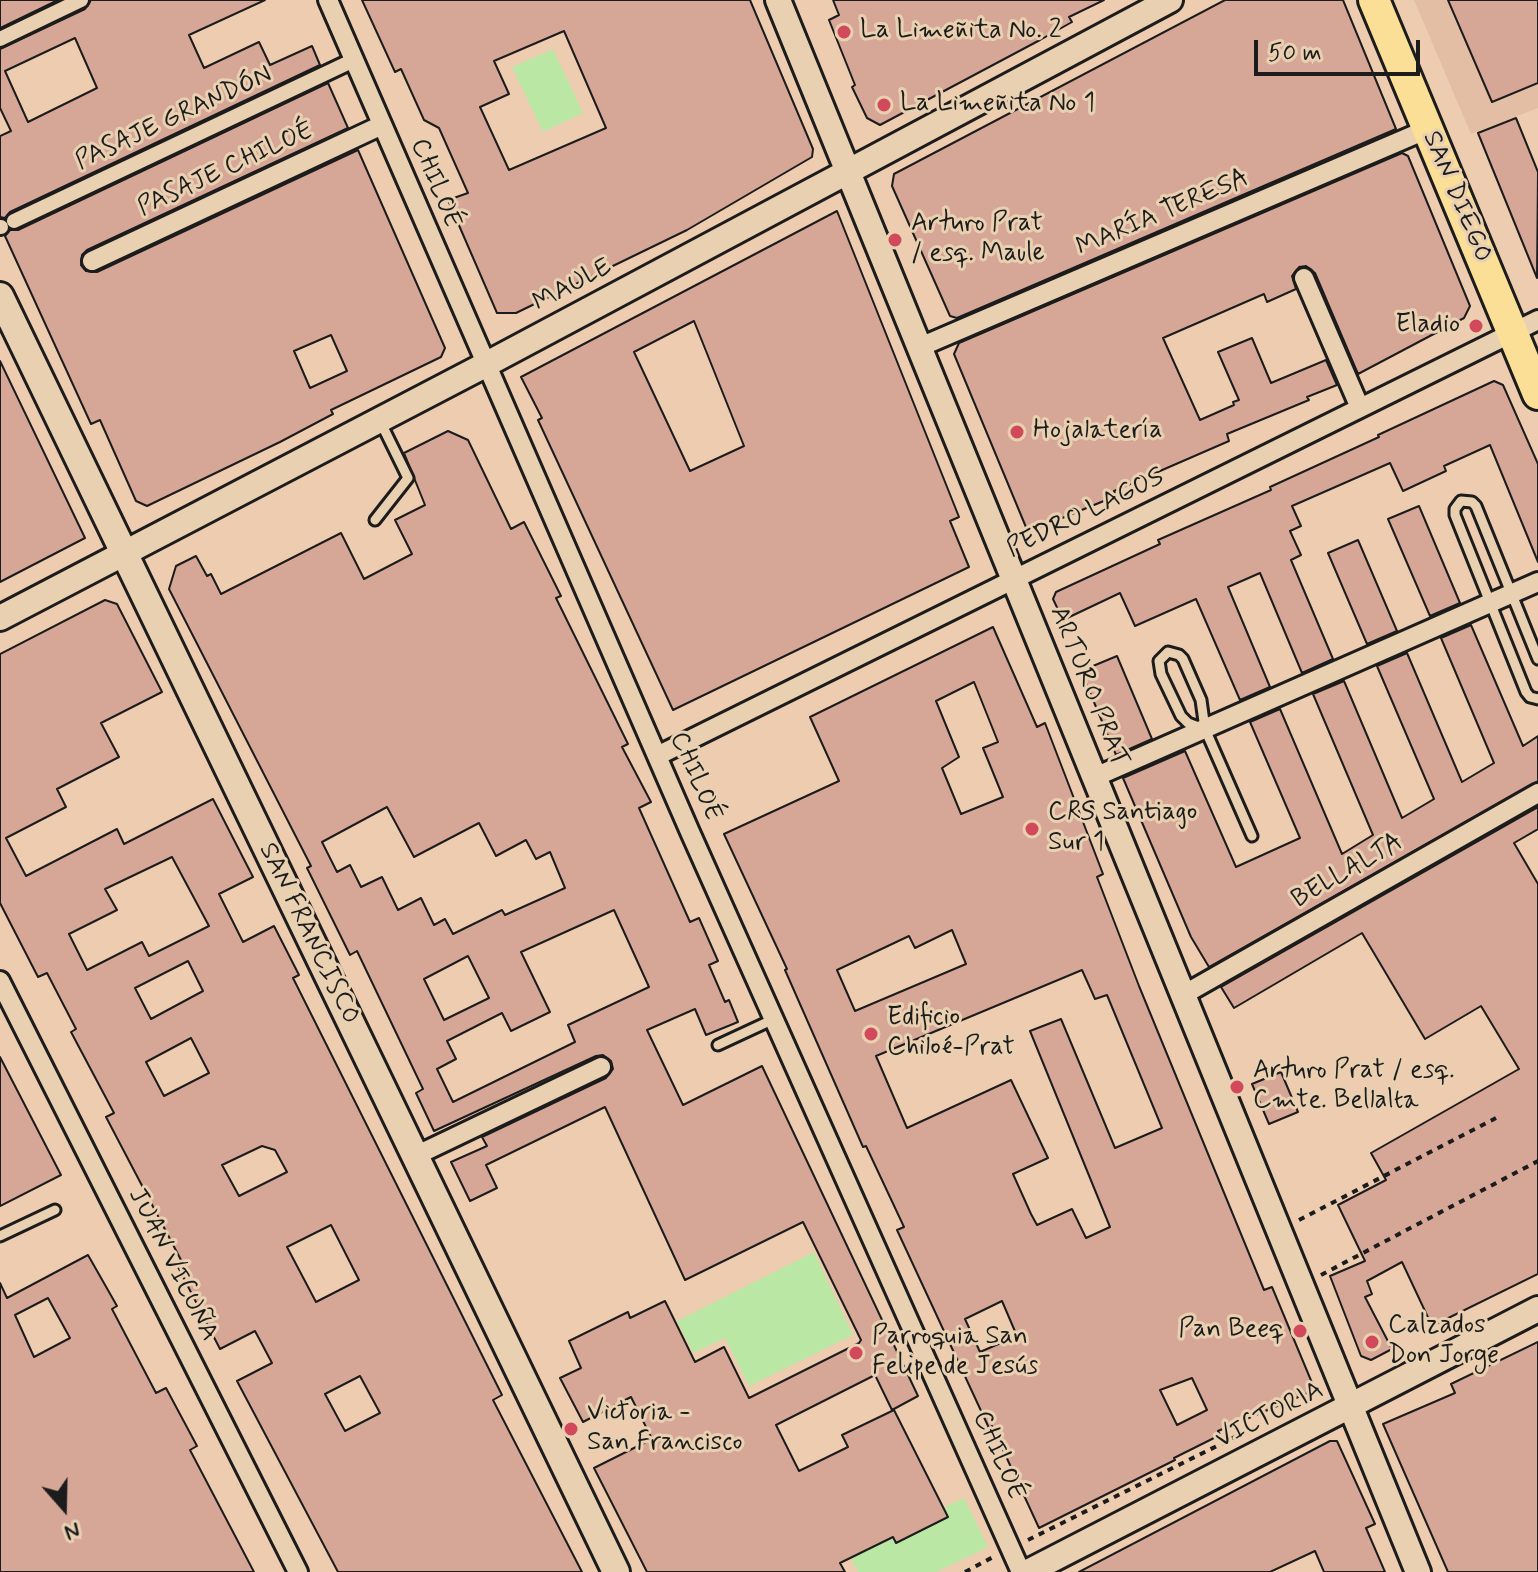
<!DOCTYPE html>
<meta charset="utf-8">
<style>
body{margin:0}
#map{position:relative;width:1538px;height:1572px;overflow:hidden;background:#eeccb0;font-family:Mynerve,sans-serif}
canvas{display:block}
.north{position:absolute;left:24px;top:1468px;width:80px;height:80px;-webkit-text-stroke:6px #e9d0b1;paint-order:stroke;rotate:160deg;font-size:22px;font-weight:700;line-height:32px;text-align:center;color:#1c1c1c}
.north::after{content:'';display:block;margin:auto;width:28px;height:36px;background:#1c1c1c;clip-path:polygon(50% 0,100% 100%,50% 72%,0 100%)}
.scale{position:absolute;left:1254px;top:40px;width:166px;height:36px;box-sizing:border-box;border:4px solid #1c1c1c;border-top:0;padding-left:10px;font-size:24px;line-height:28px;white-space:nowrap;color:#1c1c1c;-webkit-text-stroke:6px #e9d0b1;paint-order:stroke}
</style>
<div id="map">
<canvas width="1538" height="1572"></canvas>
<div class="north">N</div>
<div class="scale">50 m</div>
</div>
<script>
const context = document.querySelector('canvas').getContext('2d');
context.lineJoin = 'round';
function fill(path, color) { context.fillStyle = color; context.fill(path, 'evenodd'); }
const shape = rows => new Path2D(rows.map(r => 'M' + r).join(''));
function trace(path, color, width, dash) { context.strokeStyle = color; context.lineWidth = width; context.lineCap = dash ? 'butt' : 'round'; context.setLineDash(dash || []); context.stroke(path); }
function label(font, color, halo, rows, align = 'center') {
  context.font = font + ' Mynerve,sans-serif'; context.lineWidth = 6; context.setLineDash([]); context.textBaseline = 'middle'; context.strokeStyle = halo; context.fillStyle = color; for (const [text, x, y, turn = 0] of rows) {
    context.save(); context.translate(x, y); context.rotate((+turn || 0) * Math.PI / 180); context.textAlign = isNaN(turn) ? turn : align; if (halo) context.strokeText(text, 0, 0); context.fillText(text, 0, 0); context.restore();
  }
}
fill(shape([
 [1414,0,1538,0,1538,108,1471,134]
]), '#e3bea5');
fill(shape([
 [553,49,583,113,543,132,512,67],
 [814,1252,853,1335,749,1386,725,1338,693,1353,677,1321],
 [964,1498,988,1547,936,1572,858,1572,849,1554]
]), '#bbe7a5');
const building = shape([
 [0,0,58,0,0,28,0,0],
 [91,0,265,0,189,35,204,68,259,42,270,65,312,46,320,65,10,212,5,218,0,217,0,136,11,131,0,108,0,49,85,9,91,0],
 [75,38,97,88,28,122,5,71,75,38],
 [362,0,750,0,813,149,812,157,687,230,516,313,497,313,448,200,468,193,439,128,424,120,401,69,395,72,362,0],
 [564,31,606,128,509,170,480,107,509,94,494,61,564,31],
 [833,0,1104,0,1069,17,1072,22,1040,40,880,125,867,118,852,87,855,85,829,20,839,15,833,0],
 [1225,0,1343,0,1396,129,957,318,950,316,892,186,894,174,1225,0],
 [1448,0,1538,0,1538,83,1492,102,1448,0],
 [328,83,348,128,87,250,82,255,81,265,86,271,97,272,358,150,445,348,441,357,331,410,333,414,280,442,147,506,136,501,100,420,91,424,5,236,10,230,18,230,328,83],
 [331,335,347,371,310,388,294,351,331,335],
 [1516,118,1538,172,1537,278,1478,133,1516,118],
 [1402,153,1408,156,1470,306,1464,318,1358,374,1315,273,1306,266,1299,267,1292,276,1296,289,1267,302,1264,294,1163,338,1200,420,1234,405,1233,402,1239,400,1218,352,1252,338,1271,383,1326,360,1337,385,1307,397,1309,400,1227,434,1229,441,1114,491,1116,496,1028,532,954,354,959,343,1402,153],
 [837,211,959,517,950,521,969,567,673,710,538,420,542,418,521,377,837,211],
 [694,321,744,446,690,471,634,352,694,321],
 [0,361,85,538,0,582,0,361],
 [1494,381,1503,385,1538,464,1538,562,1490,445,1444,466,1446,471,1403,491,1390,463,1292,506,1301,526,1290,531,1301,555,1291,560,1333,659,1302,673,1260,573,1228,587,1270,687,1240,700,1196,599,1135,626,1120,593,1063,620,1053,599,1056,592,1160,544,1158,540,1271,490,1270,487,1379,437,1378,435,1494,381],
 [448,431,468,440,511,529,524,522,561,596,556,598,628,744,622,747,651,802,639,808,690,922,699,918,718,961,709,965,725,1002,729,1000,738,1022,706,1035,695,1009,647,1030,683,1105,762,1066,918,1396,892,1410,875,1375,776,1425,799,1471,848,1447,842,1435,894,1410,948,1517,896,1543,893,1537,840,1563,845,1572,647,1572,594,1468,652,1439,631,1397,583,1422,560,1378,581,1368,569,1341,628,1312,630,1318,665,1301,695,1362,724,1347,749,1398,859,1343,861,1340,803,1222,685,1280,605,1107,486,1165,497,1188,470,1201,451,1162,487,1146,482,1137,606,1078,613,1069,611,1061,603,1055,596,1056,434,1131,416,1093,423,1089,357,951,350,955,307,868,311,866,169,589,176,566,196,556,207,576,211,574,221,594,341,533,364,579,412,554,395,520,425,505,404,453,448,431],
 [387,807,414,857,479,823,496,856,526,840,536,859,550,852,565,888,505,915,502,910,453,934,445,919,434,925,421,898,398,910,382,877,361,887,350,865,337,872,322,842,387,807],
 [614,910,649,987,568,1025,575,1042,453,1102,437,1069,456,1059,447,1041,502,1013,511,1031,550,1012,521,952,614,910],
 [468,956,489,998,444,1020,424,979,468,956],
 [1419,506,1460,603,1430,616,1388,519,1419,506],
 [1358,540,1397,631,1367,644,1328,553,1358,540],
 [105,600,117,604,162,692,101,723,119,757,57,789,66,807,6,838,26,876,117,829,124,844,213,799,253,877,219,894,243,942,274,926,299,975,293,978,502,1395,493,1400,582,1572,338,1572,237,1381,272,1363,255,1331,220,1349,176,1263,181,1260,106,1117,114,1113,71,1032,76,1029,47,973,38,977,0,903,0,654,105,600],
 [172,857,209,926,149,956,142,942,87,970,69,934,117,910,105,889,172,857],
 [188,961,203,991,151,1019,135,988,188,961],
 [191,1038,209,1073,164,1096,146,1062,191,1038],
 [262,1146,275,1150,287,1172,239,1196,222,1165,262,1146],
 [331,1225,359,1280,316,1302,287,1247,331,1225],
 [360,1376,380,1413,345,1431,325,1394,360,1376],
 [1471,625,1523,746,1538,736,1538,781,1209,967,1191,937,1123,778,1185,751,1236,867,1300,838,1250,722,1280,709,1342,854,1373,835,1313,694,1344,681,1402,818,1434,799,1377,666,1407,653,1462,782,1494,763,1441,638,1471,625],
 [993,627,1037,727,1045,723,1103,874,1097,877,1139,986,1264,1290,1272,1287,1315,1390,1218,1431,1220,1435,1174,1458,1175,1460,1039,1528,992,1426,989,1428,897,1230,904,1227,866,1146,863,1147,785,970,787,969,724,834,839,781,810,717,993,627],
 [974,682,998,742,983,748,1003,797,961,814,942,768,959,757,936,701,974,682],
 [952,930,966,964,855,1011,837,970,909,936,915,948,952,930],
 [1082,970,1095,999,1107,995,1162,1128,1115,1148,1061,1019,1030,1031,1110,1227,1086,1238,1072,1209,1037,1225,1031,1214,1013,1174,1048,1158,1011,1080,907,1128,876,1056,1082,970],
 [1002,1301,1017,1336,980,1352,965,1319,1002,1301],
 [1192,1378,1207,1410,1177,1425,1160,1390,1192,1378],
 [1117,656,1152,739,1116,755,1081,671,1117,656],
 [1538,807,1538,829,1514,843,1538,884,1538,1274,1432,1326,1402,1262,1367,1281,1372,1294,1365,1297,1392,1349,1371,1360,1361,1356,1330,1276,1365,1261,1338,1205,1386,1180,1371,1153,1519,1069,1481,1006,1425,1039,1362,933,1234,1008,1221,987,1538,807],
 [0,1057,61,1175,0,1206,0,1057],
 [1281,1072,1298,1112,1269,1124,1252,1084,1281,1072],
 [88,1255,117,1306,112,1309,156,1393,166,1388,197,1446,190,1450,254,1572,0,1572,0,1283,7,1298,88,1255],
 [48,1298,70,1338,34,1357,15,1315,48,1298],
 [1538,1342,1538,1572,1448,1572,1383,1424,1455,1393,1451,1384,1538,1342],
 [1330,1441,1337,1441,1375,1524,1366,1528,1385,1572,1324,1572,1315,1551,1270,1572,1079,1572,1330,1441]
]);
fill(building, '#d6a797');
trace(building, '#1c1c1c', 2);
const service = shape([
 [375,520,408,478,381,423],
 [1538,659,1476,506,1472,502,1461,501,1455,509,1455,515,1526,692,1530,697,1538,699],
 [1201,728,1188,723,1181,716,1161,674,1159,661,1168,652,1179,655,1183,659,1201,700,1205,729,1252,836],
 [718,1045,774,1019],
 [0,1236,55,1210]
]);
const pedestrian = shape([
 [0,39,81,0],
 [14,221,354,60],
 [0,227,1,227]
]);
const minor = shape([
 [328,0,690,832,1021,1572],
 [92,261,382,125],
 [1304,278,1360,408],
 [920,347,1428,129],
 [657,756,1538,320],
 [1095,777,1538,582],
 [0,981,298,1572],
 [1183,995,1538,793],
 [415,1156,601,1067]
]);
const tertiary = shape([
 [778,0,1418,1572],
 [0,618,485,365,1170,0],
 [1028,1572,1538,1309]
]);
const secondary = shape([
 [0,296,616,1572]
]);
const primary = shape([
 [1374,0,1538,394]
]);
trace(service, '#1c1c1c', 15);
trace(pedestrian, '#1c1c1c', 20);
trace(minor, '#1c1c1c', 24);
trace(tertiary, '#1c1c1c', 30);
trace(secondary, '#1c1c1c', 32);
trace(primary, '#1c1c1c', 36);
trace(shape([
 [1299,1220,1496,1118],
 [1321,1275,1538,1161],
 [1028,1540,1253,1428],
 [965,1572,995,1556]
]), '#1c1c1c', 4, [6, 6]);
trace(service, '#e9d0b1', 9);
trace(pedestrian, '#e9d0b1', 14);
trace(minor, '#e9d0b1', 18);
trace(tertiary, '#e9d0b1', 24);
trace(secondary, '#e9d0b1', 26);
trace(primary, '#fbdf96', 30);
for (const [x, y, r, color] of [
 [844,32,8,"#d1495b"],
 [884,105,8,"#d1495b"],
 [895,240,8,"#d1495b"],
 [1476,326,8,"#d1495b"],
 [1017,432,8,"#d1495b"],
 [1032,829,8,"#d1495b"],
 [871,1034,8,"#d1495b"],
 [1237,1087,8,"#d1495b"],
 [1300,1331,8,"#d1495b"],
 [1372,1342,8,"#d1495b"],
 [856,1353,8,"#d1495b"],
 [571,1429,8,"#d1495b"]
]) { const dot = new Path2D(); dot.arc(x, y, r, 0, 2 * Math.PI); context.fillStyle = color; context.fill(dot); trace(dot, '#e9d0b1', 3); }
label('26px', '#1c1c1c', '#e9d0b1', [
 ["La Limeñita No. 2",860,32],
 ["La Limeñita No 1",900,105],
 ["Arturo Prat",911,225],
 ["/ esq. Maule",911,255],
 ["Eladio",1460,326,"right"],
 ["Hojalatería",1033,432],
 ["CRS Santiago",1048,814],
 ["Sur 1",1048,844],
 ["Edificio",887,1019],
 ["Chiloé-Prat",887,1049],
 ["Arturo Prat / esq.",1253,1072],
 ["Cmte. Bellalta",1253,1102],
 ["Calzados",1388,1327],
 ["Don Jorge",1388,1357],
 ["Pan Beeq",1284,1331,"right"],
 ["Parroquia San",872,1338],
 ["Felipe de Jesús",872,1368],
 ["Victoria -",587,1414],
 ["San Francisco",587,1444]
], 'left');
label('26px', '#1c1c1c', '#e9d0b1', [
 ["PASAJE GRANDÓN",174,119,-25],
 ["PASAJE CHILOÉ",226,170,-25],
 ["CHILOÉ",435,184,67],
 ["SAN DIEGO",1456,197,67],
 ["MARÍA TERESA",1163,214,-23],
 ["MAULE",573,286,-28],
 ["PEDRO LAGOS",1086,514,-26],
 ["ARTURO PRAT",1088,687,68],
 ["CHILOÉ",695,777,66],
 ["BELLALTA",1348,872,-30],
 ["SAN FRANCISCO",308,934,64],
 ["JUAN VICUÑA",172,1265,63],
 ["VICTORIA",1270,1416,-27],
 ["CHILOÉ",998,1456,66]
]);
</script>
